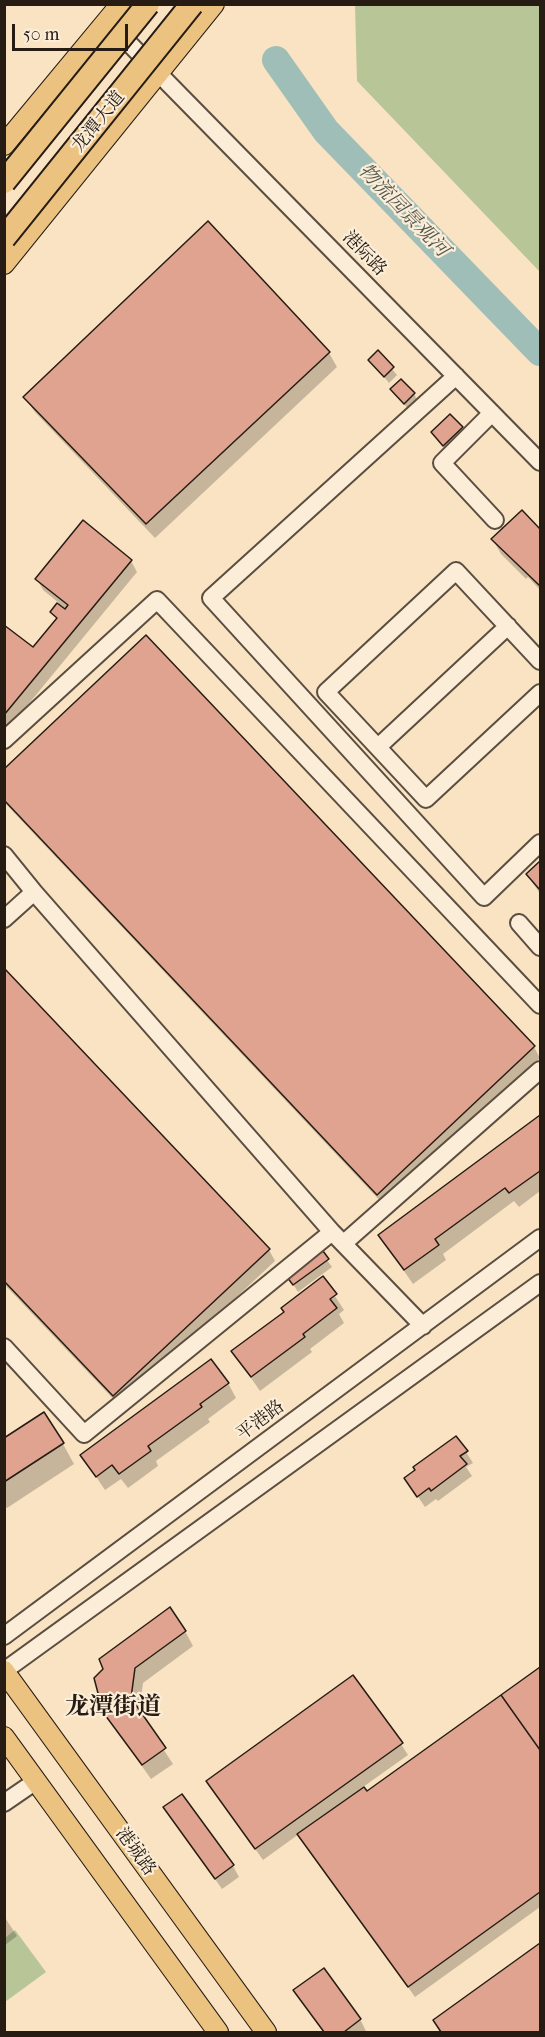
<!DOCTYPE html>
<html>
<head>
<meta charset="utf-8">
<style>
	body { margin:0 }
	#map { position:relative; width:545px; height:2037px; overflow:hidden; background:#f9e3c2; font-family:"IM FELL French Canon",serif }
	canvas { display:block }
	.frame { position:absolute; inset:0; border:6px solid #261c14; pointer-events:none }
	.scale { position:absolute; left:12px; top:24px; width:116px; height:27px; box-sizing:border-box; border:3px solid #261c14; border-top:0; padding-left:8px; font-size:18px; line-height:21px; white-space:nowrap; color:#261c14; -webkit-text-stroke:4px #fbedd7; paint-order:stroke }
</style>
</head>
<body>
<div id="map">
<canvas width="545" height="2037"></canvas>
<div class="frame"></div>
<div class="scale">50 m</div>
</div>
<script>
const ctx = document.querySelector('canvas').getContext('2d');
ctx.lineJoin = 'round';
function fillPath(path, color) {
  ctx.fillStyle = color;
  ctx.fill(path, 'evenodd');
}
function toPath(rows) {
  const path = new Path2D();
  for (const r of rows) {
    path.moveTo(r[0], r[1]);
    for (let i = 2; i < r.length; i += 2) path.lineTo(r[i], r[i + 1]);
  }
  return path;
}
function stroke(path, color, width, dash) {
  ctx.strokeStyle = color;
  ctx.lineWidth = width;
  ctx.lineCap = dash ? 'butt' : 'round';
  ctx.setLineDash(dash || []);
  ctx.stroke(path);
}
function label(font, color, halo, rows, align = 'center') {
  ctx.font = font + ' "IM FELL French Canon","Noto Serif SC",serif';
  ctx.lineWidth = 4.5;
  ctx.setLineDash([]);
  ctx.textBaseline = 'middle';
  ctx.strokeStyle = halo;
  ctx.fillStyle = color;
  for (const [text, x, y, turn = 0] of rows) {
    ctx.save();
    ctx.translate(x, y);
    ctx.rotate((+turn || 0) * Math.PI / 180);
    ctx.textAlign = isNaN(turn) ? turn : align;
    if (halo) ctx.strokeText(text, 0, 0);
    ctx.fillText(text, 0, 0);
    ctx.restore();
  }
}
const green = toPath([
	[355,5,540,5,540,272,357,81],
	[15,1930,46,1972,5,2002,5,1938]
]);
const shadow = toPath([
	[378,352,397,375,389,383,370,360],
	[329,353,337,367,155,538,34,411,25,397],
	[392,390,414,394,418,401,409,410],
	[462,428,466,435,448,452,433,433],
	[522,512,540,531,540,590,528,577,526,579,501,554,493,540],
	[131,561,137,572,8,729,4,726,4,627,33,650,57,620,52,612,59,603,43,590,37,579],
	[4,771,534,1047,540,1058,384,1205,4,802],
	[540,863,540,894,528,875],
	[4,970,269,1250,275,1261,120,1406,4,1284],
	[540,1117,540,1191,519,1207,514,1201,443,1254,446,1260,413,1284,380,1236],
	[322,1253,332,1267,298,1292,293,1284],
	[323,1278,344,1310,339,1314,344,1323,310,1349,312,1352,260,1391,233,1352,285,1312],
	[228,1383,236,1398,208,1419,210,1422,156,1461,158,1466,128,1488,121,1479,105,1490,82,1456],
	[4,1440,63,1444,74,1464,7,1508,4,1506],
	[466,1452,473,1463,466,1467,472,1476,438,1501,436,1499,425,1507,406,1479],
	[185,1631,193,1646,143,1683,139,1712,173,1764,151,1779,96,1701,100,1698,105,1669],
	[540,1669,540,1907,415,1997,299,1834,263,1860,208,1782,401,1744,408,1755,363,1787,367,1793],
	[165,1808,233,1866,239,1877,222,1889],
	[4,1916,17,1936,5,1945,4,1945],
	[540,1945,540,2032,442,2032,435,2021],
	[295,1991,360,2019,366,2031,324,2032]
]);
const river = toPath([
	[276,60,326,131,540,352]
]);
const building = toPath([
	[208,221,330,352,146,524,23,397,208,221],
	[378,350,394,367,384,377,368,360,378,350],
	[401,379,415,393,404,404,390,389,401,379],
	[450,414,463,427,443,446,431,432,450,414],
	[522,510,540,529,540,586,491,539,522,510],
	[83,520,132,560,4,715,4,625,33,647,57,618,50,612,57,603,65,609,68,605,35,579,83,520],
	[146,635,535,1046,377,1195,4,800,4,769,146,635],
	[540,861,540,890,526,874,540,861],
	[4,968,270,1249,113,1396,4,1281,4,968],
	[540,1115,540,1171,509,1193,505,1188,435,1239,439,1245,404,1270,378,1235,540,1115],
	[323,1251,329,1259,293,1285,287,1277,323,1251],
	[323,1276,337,1294,330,1299,337,1308,303,1334,305,1337,251,1377,231,1351,284,1312,281,1308,323,1276],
	[211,1359,229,1383,200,1404,202,1407,148,1446,151,1451,119,1474,112,1465,96,1477,80,1455,211,1359],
	[44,1412,64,1443,4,1482,4,1438,44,1412],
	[456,1436,468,1451,460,1456,467,1464,431,1491,429,1488,417,1497,404,1478,415,1470,413,1467,456,1436],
	[170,1607,186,1631,135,1668,131,1698,166,1748,142,1765,94,1700,99,1697,94,1678,103,1669,99,1659,170,1607],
	[540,1667,540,1750,501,1695,540,1667],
	[353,1675,403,1743,255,1849,206,1781,353,1675],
	[501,1695,540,1750,540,1892,408,1987,297,1834,364,1787,367,1791,501,1695],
	[182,1794,234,1865,215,1879,163,1807,182,1794],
	[540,1943,540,2032,441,2032,433,2020,540,1943],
	[324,1968,361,2019,344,2032,324,2032,293,1990,324,1968]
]);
const minor = toPath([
	[114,28,540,462],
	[456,376,211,598,484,897,540,843],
	[492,413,442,463,495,520],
	[540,661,456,571,326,692,426,799,540,693],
	[4,740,157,600,540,1005],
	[378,747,508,626],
	[4,855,34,892],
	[4,919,34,892,332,1232,423,1326],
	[519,923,540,947],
	[344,1243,540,1070],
	[4,1347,84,1434,332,1232],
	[4,1636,540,1238],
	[4,1671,540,1283],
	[4,1803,36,1781]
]);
const major = toPath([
	[4,145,121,4],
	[4,264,214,4],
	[4,1671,266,2032],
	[4,1737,218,2032]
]);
const highwayBridge = toPath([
	[4,182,148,4],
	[4,238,192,4]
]);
const streetNames = [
	["龙潭大道",99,122,-51],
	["港际路",364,254,46],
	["平港路",261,1421,-37],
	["港城路",135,1852,54]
];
const waterNames = [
	["物流园景观河",403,211,46]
];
const districtNames = [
	["龙潭街道",113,1708]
];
fillPath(green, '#b8c597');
fillPath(shadow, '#0003');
stroke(river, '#9ebeb7', 28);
fillPath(building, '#e0a390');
stroke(building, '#261c14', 1.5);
stroke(minor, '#5b4e40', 20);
stroke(major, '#261c14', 22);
stroke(minor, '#fbedd7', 16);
stroke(major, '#ecc281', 20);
stroke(highwayBridge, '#261c14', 26, []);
stroke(highwayBridge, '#ecc281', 22);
label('18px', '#261c14', '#fbedd7', streetNames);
label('italic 20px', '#50554d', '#fbedd7', waterNames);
label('bold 24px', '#261c14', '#fbedd7', districtNames);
</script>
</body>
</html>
